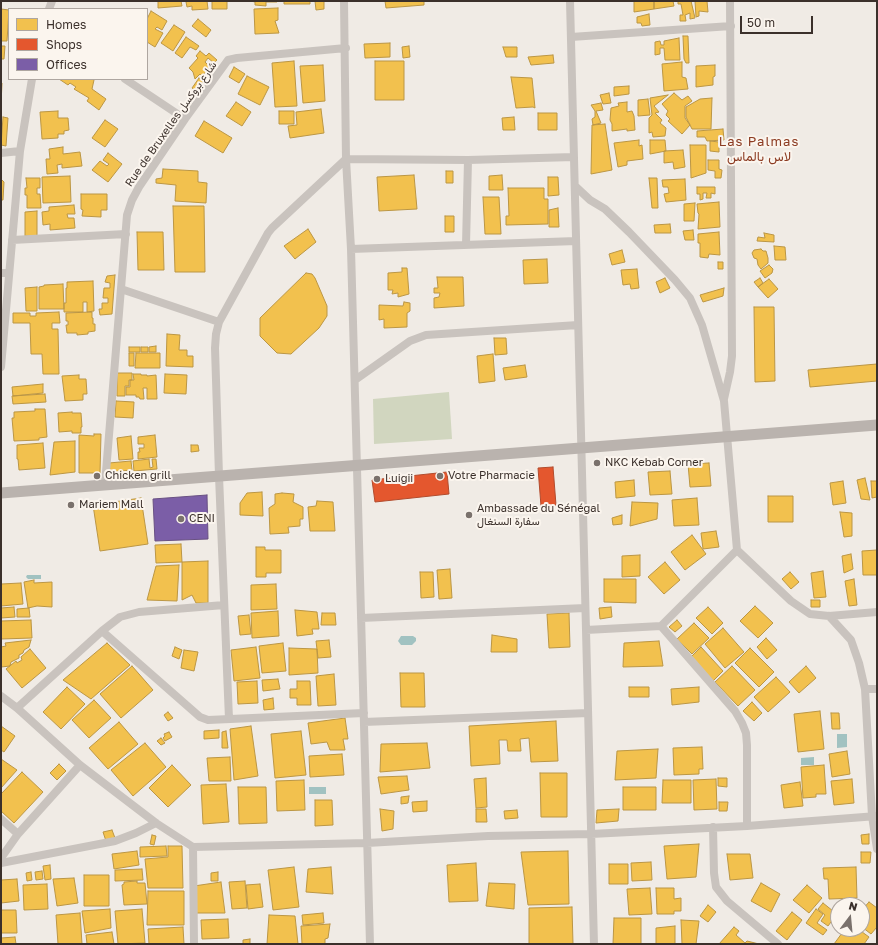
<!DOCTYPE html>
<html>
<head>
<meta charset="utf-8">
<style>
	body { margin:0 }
	#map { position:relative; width:878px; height:945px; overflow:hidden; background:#f0ebe5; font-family:"Golos Text",sans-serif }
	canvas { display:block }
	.frame { position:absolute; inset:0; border:2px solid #3b302b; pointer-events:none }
	.legend { position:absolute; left:8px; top:8px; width:140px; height:72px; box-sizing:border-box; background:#fbf5ee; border:1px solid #aea6a0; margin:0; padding:5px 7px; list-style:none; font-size:12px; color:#3b302b }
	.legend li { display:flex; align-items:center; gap:8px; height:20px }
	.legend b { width:20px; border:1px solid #aea6a0 }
	.north { position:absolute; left:830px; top:897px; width:40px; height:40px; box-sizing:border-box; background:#fbf5ee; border:1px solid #aea6a0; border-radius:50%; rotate:16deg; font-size:11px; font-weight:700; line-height:16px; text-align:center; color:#3b302b }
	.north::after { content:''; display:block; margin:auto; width:14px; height:18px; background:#7a716c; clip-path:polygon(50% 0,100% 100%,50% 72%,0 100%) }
	.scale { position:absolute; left:740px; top:16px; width:73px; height:18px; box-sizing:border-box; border:2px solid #3b302b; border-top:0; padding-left:5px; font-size:12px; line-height:14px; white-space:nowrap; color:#3b302b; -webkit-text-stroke:3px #fbf5ee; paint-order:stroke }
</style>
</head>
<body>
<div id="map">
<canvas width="878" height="945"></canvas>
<div class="frame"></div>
<ul class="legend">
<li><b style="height:11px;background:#f2c14e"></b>Homes</li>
<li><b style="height:11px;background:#e4572e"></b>Shops</li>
<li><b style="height:11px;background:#7b5ea7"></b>Offices</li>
</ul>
<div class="north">N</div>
<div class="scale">50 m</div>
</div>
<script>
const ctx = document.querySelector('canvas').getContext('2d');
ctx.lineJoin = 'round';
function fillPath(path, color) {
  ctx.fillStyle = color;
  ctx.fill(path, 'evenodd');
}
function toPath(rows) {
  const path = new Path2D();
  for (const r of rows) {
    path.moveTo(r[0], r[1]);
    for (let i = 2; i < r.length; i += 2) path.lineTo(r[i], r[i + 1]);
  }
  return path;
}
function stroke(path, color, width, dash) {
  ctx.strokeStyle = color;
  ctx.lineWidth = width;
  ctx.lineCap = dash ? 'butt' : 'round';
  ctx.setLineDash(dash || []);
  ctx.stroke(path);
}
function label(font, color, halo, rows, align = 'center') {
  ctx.font = font + ' "Golos Text",Vazirmatn,sans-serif';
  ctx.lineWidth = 4;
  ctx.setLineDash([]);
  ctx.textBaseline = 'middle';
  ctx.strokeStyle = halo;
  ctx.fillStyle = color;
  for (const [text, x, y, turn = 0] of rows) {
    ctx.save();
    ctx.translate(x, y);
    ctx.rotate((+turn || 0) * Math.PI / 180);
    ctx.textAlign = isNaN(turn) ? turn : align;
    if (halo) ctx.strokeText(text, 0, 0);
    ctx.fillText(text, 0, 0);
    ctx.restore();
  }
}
const green = toPath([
	[449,392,452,439,374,444,373,399]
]);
const water = toPath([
	[27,575,41,575,41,579,28,579,26,577],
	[401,636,413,636,416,638,416,641,412,645,401,645,398,641],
	[837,734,847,734,847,747,837,748],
	[814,757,814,765,801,765,801,758],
	[309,787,326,787,326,794,309,794]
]);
const homes = toPath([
	[158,1,181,1,182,6,158,8,158,1],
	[189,1,207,1,208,9,192,10,192,6,187,7,186,2,189,1],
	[212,1,227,1,227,9,212,9,212,1],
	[251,1,277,1,277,2,266,2,266,6,255,5,255,2,251,1],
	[284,1,310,1,310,4,284,4,284,1],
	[315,1,324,1,324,9,316,10,315,1],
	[385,1,424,1,424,5,386,8,385,1],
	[634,1,654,1,654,9,634,12,634,1],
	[654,1,673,1,674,6,654,9,654,1],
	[678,1,691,1,695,18,690,19,690,13,685,15,686,21,680,21,680,15,683,15,681,4,678,4,678,1],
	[695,1,707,1,708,12,699,11,699,16,696,17,695,1],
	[278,8,278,20,275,21,279,33,255,34,254,9,278,8],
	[1,9,9,10,7,41,1,41,1,9],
	[151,11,167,21,162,30,157,27,155,29,163,33,155,47,147,42,147,19,151,11],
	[649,14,650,25,642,26,641,23,637,23,637,17,649,14],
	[198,19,211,30,206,37,192,26,198,19],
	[174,25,185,32,173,51,161,43,174,25],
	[683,36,688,36,689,63,686,63,684,59,683,36],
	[186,37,199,46,196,50,190,47,182,58,175,53,186,37],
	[679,38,680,60,665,60,664,48,660,48,660,54,655,55,655,42,660,41,661,45,664,45,664,41,679,38],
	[390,43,390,57,365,58,364,44,390,43],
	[1,46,5,46,4,59,1,59,1,46],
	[409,46,410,57,403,58,402,47,409,46],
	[503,47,517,47,517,57,506,57,503,47],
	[200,51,206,56,209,53,217,60,214,63,208,58,205,62,210,67,202,76,200,74,195,79,193,72,189,68,198,58,196,56,200,51],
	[553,55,554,63,531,65,528,57,553,55],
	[294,61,297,106,275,107,272,63,294,61],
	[375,61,404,61,404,100,375,100,375,61],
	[682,62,682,77,686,78,688,89,664,91,662,64,682,62],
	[323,65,325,101,303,103,300,66,323,65],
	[715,65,715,76,713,77,713,85,696,87,696,66,715,65],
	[234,67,245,74,239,83,229,77,234,67],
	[247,76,269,87,260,105,238,94,247,76],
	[511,77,532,78,535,108,533,107,516,108,511,77],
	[199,78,203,81,196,91,192,88,199,78],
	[59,79,93,79,94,80,92,89,106,99,99,110,87,101,89,98,74,89,76,87,70,83,68,85,59,79],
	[1,83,2,83,1,104,1,83],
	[629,86,629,94,614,96,614,87,629,86],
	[609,93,611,103,603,104,600,95,609,93],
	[674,93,682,100,688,96,692,101,685,106,685,118,690,125,682,134,668,121,670,119,666,115,668,111,662,104,674,93],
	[668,95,654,106,659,112,655,113,662,120,660,123,666,128,665,136,653,137,652,132,649,133,649,118,652,115,650,98,668,95],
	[712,98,711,129,692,129,686,117,686,107,700,99,712,98],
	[648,99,650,115,638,116,638,100,648,99],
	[236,102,251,112,242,126,226,116,236,102],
	[627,102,627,112,632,111,634,116,635,130,627,131,627,129,612,131,612,124,610,120,611,108,619,106,618,103,627,102],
	[601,103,603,110,596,111,601,123,593,125,592,119,595,117,595,111,591,105,601,103],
	[321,109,324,133,290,138,288,126,297,125,296,112,321,109],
	[58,111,58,118,68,118,69,130,64,131,64,134,58,134,58,138,42,139,40,112,58,111],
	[279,111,294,111,294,124,279,124,279,111],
	[538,113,557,113,557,130,538,130,538,113],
	[3,117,8,118,6,146,1,145,3,117],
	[514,117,515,130,503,130,502,118,514,117],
	[105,120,118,129,105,147,92,138,105,120],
	[204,121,232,138,223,153,195,136,204,121],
	[605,124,612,170,591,174,592,125,605,124],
	[723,129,724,140,707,141,705,137,697,137,697,131,723,129],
	[639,140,639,146,642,145,643,159,627,161,627,165,618,167,614,143,639,140],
	[650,140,665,140,666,151,650,154,650,140],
	[710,141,719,142,719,152,710,151,710,141],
	[690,145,706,145,706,173,691,178,690,145],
	[63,147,63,154,80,152,82,166,62,168,62,164,57,165,58,173,47,174,46,159,50,159,49,149,63,147],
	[683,150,685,167,674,169,673,162,664,163,664,151,683,150],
	[108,153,122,164,108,182,92,170,100,161,107,166,109,164,103,160,108,153],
	[708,160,719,160,719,169,722,170,721,178,715,178,715,171,708,170,708,160],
	[163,169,198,171,198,182,207,183,206,203,175,201,176,185,156,183,156,179,162,178,163,169],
	[446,171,453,171,453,183,446,183,446,171],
	[414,175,417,209,379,211,377,177,414,175],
	[502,175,503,190,489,190,489,176,502,175],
	[70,176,71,202,43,203,42,177,70,176],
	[548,177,558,177,559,195,548,196,548,177],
	[26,178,40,178,40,188,37,188,37,194,40,194,41,208,27,208,27,195,25,195,25,188,27,188,26,178],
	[649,178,657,178,658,208,652,208,649,178],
	[1,179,4,182,3,200,1,200,1,179],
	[685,179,686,200,666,202,664,194,669,193,668,187,663,187,662,180,685,179],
	[697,187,715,187,715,194,711,193,711,198,706,198,707,193,703,193,703,199,700,200,700,194,697,194,697,187],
	[508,188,544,188,544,199,548,199,548,224,506,225,506,216,509,216,508,188],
	[81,194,107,194,107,210,101,210,101,217,82,216,83,210,81,209,81,194],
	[483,197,499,197,501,234,485,234,483,197],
	[719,202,720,227,698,229,699,214,698,213,697,204,719,202],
	[695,203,694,221,684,221,684,204,695,203],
	[74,205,75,214,67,214,68,218,74,218,75,228,50,230,50,224,43,225,42,212,49,211,49,207,74,205],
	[173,206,204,206,205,272,175,272,173,206],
	[558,208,559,227,549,227,549,210,558,208],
	[37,211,37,236,25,236,25,212,37,211],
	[445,216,454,216,454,232,445,232,445,216],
	[670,224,671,233,655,233,654,225,670,224],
	[308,229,316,242,295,259,284,246,308,229],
	[693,230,694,240,685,240,683,231,693,230],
	[137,232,163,232,164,270,138,270,137,232],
	[719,232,720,255,709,254,708,258,700,257,700,243,698,243,698,234,719,232],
	[764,233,774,235,774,242,757,241,758,237,765,238,764,233],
	[774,246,785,247,786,260,775,260,774,246],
	[761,249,763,251,766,251,768,258,768,263,761,269,758,265,757,259,754,258,752,253,754,250,761,249],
	[622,250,625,262,612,265,609,254,622,250],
	[547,259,548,283,524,284,523,260,547,259],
	[718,262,723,262,723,269,718,269,718,262],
	[769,265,773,269,772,273,765,278,760,271,769,265],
	[402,268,407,268,409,294,398,297,398,293,392,294,393,290,388,290,388,273,402,272,402,268],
	[637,269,639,288,631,289,630,284,623,285,621,270,637,269],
	[306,273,312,274,315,278,327,306,327,316,319,328,291,354,277,353,260,336,260,318,306,273],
	[115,275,112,314,100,315,99,309,102,309,102,303,108,303,108,298,103,298,104,288,110,288,110,283,105,282,107,276,115,275],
	[437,277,463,277,464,306,434,308,434,298,439,297,440,293,434,293,434,288,438,288,437,277],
	[665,278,670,288,660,293,656,282,665,278],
	[760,278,763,283,758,287,754,282,760,278],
	[769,279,778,289,768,298,758,287,769,279],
	[93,281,94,311,87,312,87,302,83,302,83,312,64,312,64,303,66,303,66,288,67,288,67,282,93,281],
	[63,284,64,309,39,309,39,287,44,286,44,285,63,284],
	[37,287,37,311,26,311,25,288,37,287],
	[724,288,723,296,703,302,700,295,724,288],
	[404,302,410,303,410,311,407,313,407,327,384,328,384,319,379,320,379,305,403,306,404,302],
	[754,307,774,307,775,381,755,382,754,307],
	[59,312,60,323,52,323,52,329,58,329,59,374,43,374,42,354,31,354,30,323,13,323,13,313,30,313,30,316,36,316,36,313,59,312],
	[91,312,92,312,92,318,93,318,93,324,95,324,95,331,88,332,88,334,77,335,77,333,67,333,66,325,68,325,68,321,66,321,66,313,91,312],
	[167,334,180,335,179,350,187,350,187,356,193,356,193,367,166,366,167,334],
	[494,338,506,338,507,354,495,355,494,338],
	[156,346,156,352,149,352,149,347,156,346],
	[129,347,140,347,140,352,129,352,129,347],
	[141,347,148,347,148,352,141,352,141,347],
	[129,353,134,353,134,366,129,366,129,353],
	[136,353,160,353,160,368,135,368,136,353],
	[493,354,495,381,479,383,477,356,493,354],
	[877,364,877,381,810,387,808,370,877,364],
	[525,365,527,377,505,380,503,368,525,365],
	[117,373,132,373,132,380,129,380,129,386,125,386,125,396,117,396,117,373],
	[133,374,141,374,141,375,147,375,147,376,156,375,157,399,147,399,147,388,143,388,144,399,140,399,139,397,136,397,136,395,126,395,126,387,130,387,130,380,134,380,133,374],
	[165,374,187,375,186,394,164,393,165,374],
	[79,375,79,379,86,379,87,394,83,394,83,400,65,401,62,376,79,375],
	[43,384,43,393,13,396,12,387,43,384],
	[45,394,46,402,13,404,12,396,45,394],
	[116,401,134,402,133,418,115,417,116,401],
	[35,409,45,409,47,437,39,438,39,440,14,441,12,418,14,418,14,412,35,411,35,409],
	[72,412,72,413,81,413,82,427,81,427,81,433,72,433,72,431,59,432,58,413,72,412],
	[94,434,101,434,100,473,79,473,79,435,94,436,94,434],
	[155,435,157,457,138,459,138,452,140,452,139,448,144,448,144,444,138,444,138,437,155,435],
	[131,436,133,459,119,460,117,438,131,436],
	[75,441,75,472,50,475,54,442,75,441],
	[43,443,45,468,19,470,18,459,17,459,17,445,43,443],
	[191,445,198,445,199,451,191,452,191,445],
	[149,459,150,468,153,467,152,459,156,459,157,469,134,471,133,461,149,459],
	[131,461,132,470,110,472,109,463,131,461],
	[709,463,711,486,690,487,688,464,709,463],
	[670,471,672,494,650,495,648,472,670,471],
	[865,478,870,500,861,499,857,480,865,478],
	[634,480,635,496,616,498,615,482,634,480],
	[843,481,846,503,833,505,830,483,843,481],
	[871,481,877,481,877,497,872,498,871,481],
	[262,492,263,516,240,515,240,503,247,493,262,492],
	[282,493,294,494,293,502,303,507,303,519,300,519,300,526,288,527,289,533,270,534,269,508,275,504,275,494,282,493],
	[768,496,793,496,793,522,768,522,768,496],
	[141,498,148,544,100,551,93,505,141,498],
	[697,498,699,525,674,526,672,500,697,498],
	[317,501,333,502,335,531,310,531,308,507,316,506,317,501],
	[632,502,658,503,657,519,630,526,632,502],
	[840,512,852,513,852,536,844,537,840,512],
	[622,515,622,524,613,525,612,518,622,515],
	[716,531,719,547,703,549,701,533,716,531],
	[692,535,706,554,685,570,671,552,692,535],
	[181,544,182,562,156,563,155,545,181,544],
	[256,547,265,547,265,550,281,550,281,573,266,573,266,577,256,577,256,547],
	[877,550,877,575,863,575,862,551,877,550],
	[851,554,853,569,844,573,842,556,851,554],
	[640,555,640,576,622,577,622,556,640,555],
	[208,561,208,603,196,603,192,595,182,600,182,562,208,561],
	[665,562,680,580,664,594,648,577,665,562],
	[179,565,177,601,147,600,156,566,179,565],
	[450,569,452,598,439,599,437,570,450,569],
	[823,571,826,597,814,598,811,573,823,571],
	[420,572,433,572,434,597,421,598,420,572],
	[790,572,799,582,791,589,782,579,790,572],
	[604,579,636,579,636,603,604,602,604,579],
	[854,579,857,605,849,606,845,581,854,579],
	[34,580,34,583,52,582,52,607,37,606,28,608,24,582,34,580],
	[21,583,23,604,1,606,1,584,21,583],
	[276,584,277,609,251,610,251,585,276,584],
	[811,600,820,600,820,607,811,607,811,600],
	[755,606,773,623,758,638,740,621,755,606],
	[14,607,15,617,1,618,1,608,14,607],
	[611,607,612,617,600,619,599,608,611,607],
	[708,607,723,623,712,634,696,618,708,607],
	[29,608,30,617,17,617,17,609,29,608],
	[295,610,317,612,319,629,312,629,313,634,297,636,295,610],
	[278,611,279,636,252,638,251,613,278,611],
	[322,613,335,613,336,625,321,625,322,613],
	[569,613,570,647,549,648,547,614,569,613],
	[249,615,251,634,240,635,238,616,249,615],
	[31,620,32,638,1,639,1,621,31,620],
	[677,620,682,626,675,632,669,627,677,620],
	[694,623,709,638,692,654,677,639,694,623],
	[723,628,744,652,725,668,705,644,723,628],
	[492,635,517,639,517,652,491,652,492,635],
	[766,638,777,650,767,659,757,647,766,638],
	[31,640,29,647,24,650,23,653,19,655,19,658,11,662,10,666,1,667,1,647,6,646,5,643,31,640],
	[329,640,331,657,318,658,316,641,329,640],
	[659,641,663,666,623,667,624,643,659,641],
	[107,643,130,665,91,699,63,680,107,643],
	[283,643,286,671,262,673,259,646,283,643],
	[175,647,182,650,179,659,172,656,175,647],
	[256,647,260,678,234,681,231,650,256,647],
	[701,647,723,671,713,681,691,657,701,647],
	[289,648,317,649,318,673,289,675,289,648],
	[750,648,774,672,759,687,735,663,750,648],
	[30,649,46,668,22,688,6,669,16,661,17,663,22,660,21,657,30,649],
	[184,650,198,652,194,671,181,668,184,650],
	[132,666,153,690,121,718,100,694,132,666],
	[732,666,755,690,738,706,715,682,732,666],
	[806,666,816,678,799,693,789,682,806,666],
	[400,673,424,673,425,707,401,707,400,673],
	[334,674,336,705,318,706,316,676,334,674],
	[776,677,790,692,768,712,754,697,776,677],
	[278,679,280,689,263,691,262,680,278,679],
	[257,681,258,703,238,704,237,682,257,681],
	[297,681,310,681,311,705,297,705,297,698,290,698,290,689,297,689,297,681],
	[67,687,85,704,61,729,43,712,67,687],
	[629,687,649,687,649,697,629,697,629,687],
	[699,687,699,702,672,705,671,689,699,687],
	[273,698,274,709,264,710,263,700,273,698],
	[94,700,111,718,89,738,72,720,94,700],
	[752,702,762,713,754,721,743,711,752,702],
	[820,711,824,749,798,752,794,714,820,711],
	[168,712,173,718,168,721,164,715,168,712],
	[831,713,839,713,840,729,832,729,831,713],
	[345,718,348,739,343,739,345,750,330,750,327,742,311,744,308,723,345,718],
	[556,721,558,761,531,762,529,738,520,739,521,751,508,751,507,740,499,740,500,764,471,766,469,726,556,721],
	[119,722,138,744,108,769,89,748,119,722],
	[1,726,15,736,4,752,1,750,1,726],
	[251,726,258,776,234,780,230,729,251,726],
	[219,730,219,738,204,739,204,731,219,730],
	[226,731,228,748,222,748,222,732,226,731],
	[301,731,306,775,275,778,271,734,301,731],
	[169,732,172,737,165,741,163,738,165,736,164,734,169,732],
	[161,738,165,743,161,745,157,741,161,738],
	[145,743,166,767,133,796,111,770,145,743],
	[427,743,430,768,380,772,381,744,427,743],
	[702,747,703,769,699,769,699,774,674,775,673,748,702,747],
	[658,749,656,778,615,780,617,751,658,749],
	[847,751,850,774,832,777,829,754,847,751],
	[342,754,344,775,310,777,309,756,342,754],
	[230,757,231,781,209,781,207,758,230,757],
	[1,759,17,770,1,788,1,759],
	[59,764,66,771,57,780,50,773,59,764],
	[172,765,191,785,168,807,149,788,172,765],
	[824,765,826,794,816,794,816,797,803,798,801,767,824,765],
	[22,772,43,792,14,823,1,811,1,794,22,772],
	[540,773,567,773,567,817,541,817,540,773],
	[407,776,409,790,381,794,378,777,407,776],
	[486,778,487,807,476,808,474,779,486,778],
	[718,778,727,778,727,787,718,786,718,778],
	[716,779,717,809,694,810,693,780,716,779],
	[852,779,854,803,834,805,831,781,852,779],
	[304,780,305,810,277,811,276,781,304,780],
	[663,780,691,780,691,803,662,803,663,780],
	[800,782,803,806,784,808,781,785,800,782],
	[226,784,229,822,203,824,201,785,226,784],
	[238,787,266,787,267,823,239,824,238,787],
	[623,787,656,787,656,810,623,810,623,787],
	[409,796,408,803,401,804,401,797,409,796],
	[315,800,332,800,333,825,315,826,315,800],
	[427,801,427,811,413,812,412,802,427,801],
	[719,802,728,802,727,811,719,811,719,802],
	[380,809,394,811,393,829,382,831,380,809],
	[476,809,486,809,487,822,476,822,476,809],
	[619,809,618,821,596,823,597,810,619,809],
	[517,810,518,818,505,819,504,811,517,810],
	[112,830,115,838,106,841,103,832,112,830],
	[869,834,869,844,862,844,861,835,869,834],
	[152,835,156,836,154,845,150,844,152,835],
	[699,844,696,877,667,879,664,846,699,844],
	[166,846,167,856,140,857,140,847,166,846],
	[168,846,182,846,183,888,148,888,145,859,168,857,168,846],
	[137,851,139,865,114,869,112,854,137,851],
	[568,851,569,904,528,905,521,852,568,851],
	[861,852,871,852,870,863,861,863,861,852],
	[727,854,750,854,753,878,730,880,727,854],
	[651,862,652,880,632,881,631,863,651,862],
	[476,863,478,901,449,902,447,865,476,863],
	[609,864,628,864,628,884,609,884,609,864],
	[50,865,51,879,45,880,43,866,50,865],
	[294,867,299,907,273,910,268,870,294,867],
	[331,867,333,894,306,892,308,869,331,867],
	[856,867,857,898,829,899,828,879,824,879,823,868,856,867],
	[142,869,143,880,115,881,115,870,142,869],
	[42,871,43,879,36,880,35,872,42,871],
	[31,872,32,880,27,881,26,873,31,872],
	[218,872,218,881,211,881,211,873,218,872],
	[84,875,109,875,109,906,84,906,84,875],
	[74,878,78,903,57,906,53,879,74,878],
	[17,879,19,901,1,903,1,880,17,879],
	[137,881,137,883,145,883,147,904,124,905,122,885,124,884,124,882,137,881],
	[245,881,247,908,232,909,229,882,245,881],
	[221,882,225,913,195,913,194,886,221,882],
	[489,883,515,884,514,909,486,906,489,883],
	[761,883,780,894,771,912,751,901,761,883],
	[47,884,48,909,24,910,23,885,47,884],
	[260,884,263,907,248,909,246,885,260,884],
	[807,885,822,898,809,913,793,900,807,885],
	[650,888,652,914,629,915,627,889,650,888],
	[656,888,674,888,674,899,681,898,681,911,674,911,674,914,657,914,656,888],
	[148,891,184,891,184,925,147,925,148,891],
	[869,902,877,908,877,927,871,934,862,927,862,910,869,902],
	[823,903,838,915,838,925,836,927,831,922,828,926,821,921,825,915,818,909,823,903],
	[708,905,716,912,708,922,700,916,708,905],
	[572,907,573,944,529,944,529,908,572,907],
	[110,909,111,928,85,933,82,911,110,909],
	[142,909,145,943,118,944,115,911,142,909],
	[816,909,823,914,817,923,827,930,823,935,806,923,816,909],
	[1,910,16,910,17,933,1,933,1,910],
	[792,912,802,920,787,940,776,931,792,912],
	[80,913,82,944,58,944,56,915,80,913],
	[323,913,324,923,303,925,302,915,323,913],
	[269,915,295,916,298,944,267,944,269,915],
	[614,918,641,918,641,944,613,944,614,918],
	[228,919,229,938,202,939,201,920,228,919],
	[681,920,699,921,696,944,682,944,681,920],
	[330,924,328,938,325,939,325,944,302,944,301,926,330,924],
	[675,926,675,944,656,944,656,928,675,926],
	[183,927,184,944,149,944,148,929,183,927],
	[734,927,739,931,736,935,745,943,747,941,759,944,719,944,734,927],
	[845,929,858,929,869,937,864,944,834,944,845,929],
	[112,932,114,944,87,944,86,935,112,932],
	[15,937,16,944,1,944,1,938,15,937],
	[250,939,250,944,243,944,243,940,250,939]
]);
const shops = toPath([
	[553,467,556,505,541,506,538,468,553,467],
	[447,472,449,494,375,502,372,480,447,472]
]);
const offices = toPath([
	[207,495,208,539,155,541,153,499,207,495]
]);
const minor = toPath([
	[344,1,346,159,351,249,370,944],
	[570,1,594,944],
	[49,9,52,1],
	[571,37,731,26],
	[125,79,185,119],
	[1,153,20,151],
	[575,186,590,200,605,209,629,232,675,280,690,298,702,325,724,401,737,550,791,601,810,614,829,616,877,612],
	[12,240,126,234],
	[466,245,468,160],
	[351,249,576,241],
	[1,273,9,273],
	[121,289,219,322],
	[1,367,20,151,32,79],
	[355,380,410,341,426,335,578,325],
	[724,399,730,372,732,356,730,1],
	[105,484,127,215,132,200,139,187,185,119,228,60,237,58,346,48],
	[829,616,851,640,859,663,865,689,872,816,877,849],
	[361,618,585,608],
	[661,626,735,711,742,723,746,733,747,745,747,826],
	[586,630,661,626,737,550],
	[102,631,200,717,208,720,364,713],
	[865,689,877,689],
	[1,696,17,708,80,765,156,823,193,847,367,843,488,836,591,834,747,826,877,816],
	[17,708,102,631,120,617,139,612,224,605],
	[229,719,219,476,215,348,216,334,219,322,268,233,272,228,346,159,468,160,574,157],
	[364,722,588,713],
	[1,819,18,834],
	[713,827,714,873,716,887,727,901,778,944],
	[193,847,194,944],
	[1,858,18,834,80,765],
	[1,863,115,841,136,833,156,823]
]);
const secondary = toPath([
	[1,493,877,425]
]);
const markers = [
	[597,463,4,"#7a716c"],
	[97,476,4,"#7a716c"],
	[440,476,4,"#7a716c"],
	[377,479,4,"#7a716c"],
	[71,505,4,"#7a716c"],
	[469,515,4,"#7a716c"],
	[181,519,4,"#7a716c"]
];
const streetNames = [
	["Rue de Bruxelles شارع بروكسل",171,124,-55]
];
const poiNames = [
	["NKC Kebab Corner",605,463],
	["Chicken grill",105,476],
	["Votre Pharmacie",448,476],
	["Luigii",385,479],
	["Mariem Mall",79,505],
	["Ambassade du Sénégal",477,509],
	["سفارة السنغال",477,522],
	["CENI",189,519]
];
const quarterNames = [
	["Las Palmas",759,142],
	["لاس بالماس",759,157]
];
fillPath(green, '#d1d6bf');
fillPath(water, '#a1c2c1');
fillPath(homes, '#f2c14e');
stroke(homes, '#bb9644', 1);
fillPath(shops, '#e4572e');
stroke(shops, '#b14b2d', 1);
fillPath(offices, '#7b5ea7');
stroke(offices, '#685082', 1);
stroke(minor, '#c9c3be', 8);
stroke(secondary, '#bab3ae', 11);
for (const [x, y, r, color] of markers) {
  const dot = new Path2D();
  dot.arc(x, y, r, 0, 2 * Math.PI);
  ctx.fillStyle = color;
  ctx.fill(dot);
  stroke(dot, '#fbf5ee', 1.5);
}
label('11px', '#3b302b', '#fbf5ee', streetNames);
label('11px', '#3b302b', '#fbf5ee', poiNames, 'left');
ctx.letterSpacing = '1px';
label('13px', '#8c3b22', '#fbf5ee', quarterNames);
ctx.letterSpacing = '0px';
</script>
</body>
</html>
